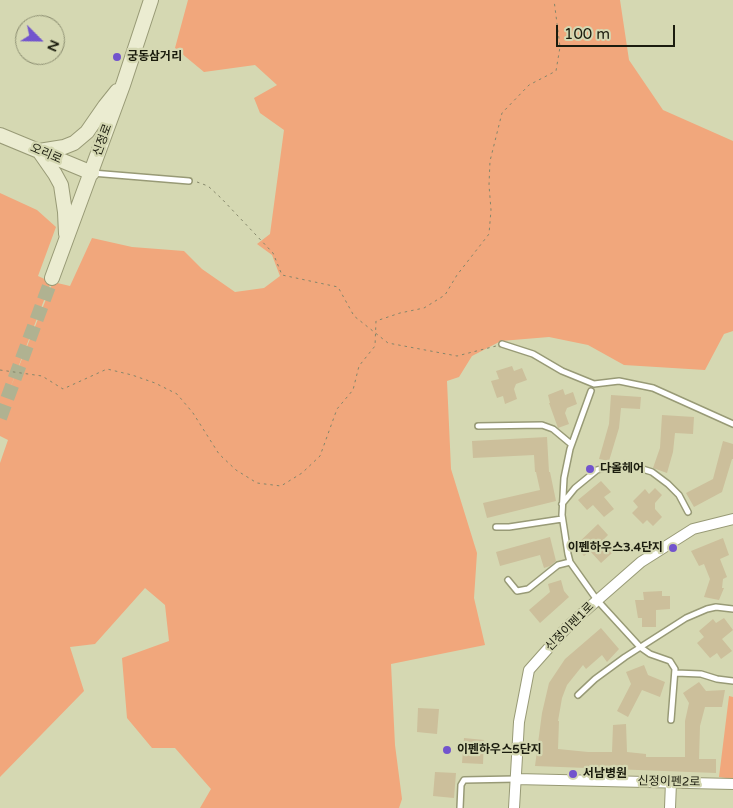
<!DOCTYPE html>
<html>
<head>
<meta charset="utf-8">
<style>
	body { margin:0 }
	#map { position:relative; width:733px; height:808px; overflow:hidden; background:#d5d8b2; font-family:"Varela Round",sans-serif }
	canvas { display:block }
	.north { position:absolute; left:15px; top:15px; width:50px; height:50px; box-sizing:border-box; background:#d5d8b2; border:1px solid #8b8d70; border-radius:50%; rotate:113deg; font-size:14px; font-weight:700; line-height:20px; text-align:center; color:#1b1c0e }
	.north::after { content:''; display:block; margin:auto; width:18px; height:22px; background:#7254cd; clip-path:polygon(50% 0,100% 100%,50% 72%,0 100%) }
	.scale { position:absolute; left:556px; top:25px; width:119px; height:22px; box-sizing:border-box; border:2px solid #1b1c0e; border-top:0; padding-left:6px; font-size:15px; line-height:18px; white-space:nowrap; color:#1b1c0e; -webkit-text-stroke:4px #d5d8b2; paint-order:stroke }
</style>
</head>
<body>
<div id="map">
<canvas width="733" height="808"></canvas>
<div class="north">N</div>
<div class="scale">100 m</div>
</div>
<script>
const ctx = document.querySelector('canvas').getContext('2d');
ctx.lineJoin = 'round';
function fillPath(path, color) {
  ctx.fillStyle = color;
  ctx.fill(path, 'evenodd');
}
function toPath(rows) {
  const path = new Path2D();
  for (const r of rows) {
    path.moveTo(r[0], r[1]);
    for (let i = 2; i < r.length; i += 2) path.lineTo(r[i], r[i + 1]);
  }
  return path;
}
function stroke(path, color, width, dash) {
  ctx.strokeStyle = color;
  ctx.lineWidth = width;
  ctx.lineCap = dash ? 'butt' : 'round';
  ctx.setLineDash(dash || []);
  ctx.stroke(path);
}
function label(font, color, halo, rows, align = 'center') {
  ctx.font = font + ' "Varela Round","Noto Sans KR",sans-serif';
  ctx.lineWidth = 4.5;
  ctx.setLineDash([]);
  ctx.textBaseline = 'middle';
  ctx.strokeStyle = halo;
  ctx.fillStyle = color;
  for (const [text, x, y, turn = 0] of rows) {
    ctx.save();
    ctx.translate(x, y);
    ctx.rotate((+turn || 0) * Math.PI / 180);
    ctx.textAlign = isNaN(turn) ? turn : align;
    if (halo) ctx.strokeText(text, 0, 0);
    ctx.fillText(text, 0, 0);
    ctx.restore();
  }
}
const green = toPath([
	[188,0,620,0,629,60,663,110,733,141,733,331,724,334,705,370,624,365,588,345,549,337,501,341,472,356,459,377,447,381,451,469,477,553,474,598,485,645,391,664,395,745,402,799,399,808,200,808,211,789,175,748,152,748,127,718,122,658,169,641,165,605,145,588,95,644,70,647,84,691,0,777,0,463,8,440,0,436,0,193,37,210,56,227,38,276,51,282,9,391,53,282,70,286,92,238,132,247,184,251,202,269,235,292,264,288,280,276,272,255,257,244,270,234,284,130,260,113,254,98,277,85,255,65,204,72,175,48],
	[729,696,733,697,733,779,719,777]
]);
const building = toPath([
	[512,366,514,371,522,368,527,380,516,384,514,389,517,399,505,404,503,396,497,398,491,381,499,379,496,371],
	[563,389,565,395,573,392,577,404,567,408,565,413,569,424,558,428,549,403,550,403,548,395],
	[611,395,641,397,640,409,621,408,619,428,609,461,599,459,609,424],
	[662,415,694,417,693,434,675,433,673,452,667,473,653,468,660,448],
	[547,437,549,472,550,472,556,501,487,518,483,503,540,490,536,472,535,472,534,455,473,458,472,441],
	[723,441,733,444,733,459,732,459,722,492,694,507,686,493,713,479],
	[601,481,611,492,604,497,614,509,604,517,593,505,587,510,578,500],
	[655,488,662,495,655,503,655,509,662,517,653,526,647,520,643,524,632,513,638,507,633,501,645,489,649,494],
	[598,524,608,535,601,542,612,553,601,563,590,551,584,556,575,546],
	[550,537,556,561,550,566,544,568,540,555,500,566,496,552],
	[723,538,729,555,720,559,727,577,723,579,722,588,724,588,719,600,704,597,710,579,704,564,699,566,691,551],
	[561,580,564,591,569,597,540,623,529,610,550,592,548,584],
	[662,591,662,596,670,596,670,609,656,610,656,627,642,627,642,618,638,618,635,600,644,600,643,592],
	[724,618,733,630,722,639,732,651,721,659,717,653,710,658,697,643,704,637,699,631,713,619,716,623],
	[601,628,619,649,607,662,602,655,586,669,583,665,567,685,562,698,558,721,559,721,558,749,588,752,612,752,613,725,626,724,627,752,646,754,646,757,685,757,685,721,689,703,683,693,699,682,706,691,725,690,722,707,705,707,700,726,699,759,716,759,716,773,535,766,542,713,549,683,565,659],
	[644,665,648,675,665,682,660,697,642,690,628,717,617,711,631,684,626,672],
	[418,708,439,709,437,734,417,732],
	[464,738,484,740,483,764,462,763],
	[435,772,456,773,454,798,433,796]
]);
const secondaryTunnel = toPath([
	[0,418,52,278]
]);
const path = toPath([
	[197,182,208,186,221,198,273,253,282,275,338,287,354,316,388,343,457,356,496,346],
	[0,370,42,376,63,389,107,369,132,375,155,383,177,394,193,413,219,454,236,470,257,483,281,486,302,473,320,456,337,409,353,390,359,366,375,346,376,321,400,313,424,308,445,295,457,275,489,234,491,210,489,185,490,161,502,113,529,85,556,71,560,47,554,0]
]);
const service = toPath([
	[92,173,189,181],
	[502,344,533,354,562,371,594,384,619,381,653,388,733,424],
	[591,391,570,449,564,478,562,515,568,554,570,562,597,600,640,647,650,654,670,661,675,669,671,720],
	[478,426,542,425,553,429,571,444],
	[562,504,575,488,597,470,608,467,633,466,652,472,668,484,679,495,688,512],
	[496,527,509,527,562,519],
	[508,580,517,591,528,589,558,565,570,562],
	[676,673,701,674,717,679,733,681],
	[578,695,595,679,625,657,686,618,707,609,716,607,733,609],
	[460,808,461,785,464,780,516,779]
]);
const minor = toPath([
	[516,779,733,784],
	[514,808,519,722,529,670,569,625,641,562,693,529,733,519],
	[670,808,671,782]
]);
const secondary = toPath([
	[0,135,92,173],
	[66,234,65,212,61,185,55,174,39,151,64,147,74,143,87,132,105,106,117,91],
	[52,278,123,85,151,0]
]);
const markers = [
	[117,57,5,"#7254cd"],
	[590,469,5,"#7254cd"],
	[673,548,5,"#7254cd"],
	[447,750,5,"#7254cd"],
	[573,774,5,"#7254cd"]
];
const poiNames = [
	["궁동삼거리",127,57],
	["다올헤어",600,469],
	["이펜하우스3.4단지",663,548,"right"],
	["이펜하우스5단지",457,750],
	["서남병원",583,774]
];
const streetNames = [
	["신정로",103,140,-70],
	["오리로",46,154,23],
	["신정이펜1로",570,627,-45],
	["신정이펜2로",669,782,1]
];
fillPath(green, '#f1a77c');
fillPath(building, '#ccbf9b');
stroke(secondaryTunnel, '#b0b291', 14, [14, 7]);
stroke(service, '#989a76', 8);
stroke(minor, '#989a76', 12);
stroke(secondary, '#989a76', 16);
stroke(path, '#84866a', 1, [2.5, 4]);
stroke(service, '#fff', 5);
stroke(minor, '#fff', 10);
stroke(secondary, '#ebecd1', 14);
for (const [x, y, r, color] of markers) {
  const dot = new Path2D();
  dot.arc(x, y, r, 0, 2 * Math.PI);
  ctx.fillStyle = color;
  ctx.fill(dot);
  stroke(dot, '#d5d8b2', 2);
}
label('bold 12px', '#1b1c0e', '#d5d8b2', poiNames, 'left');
label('12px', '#1b1c0e', '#d5d8b2', streetNames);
</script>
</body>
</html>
